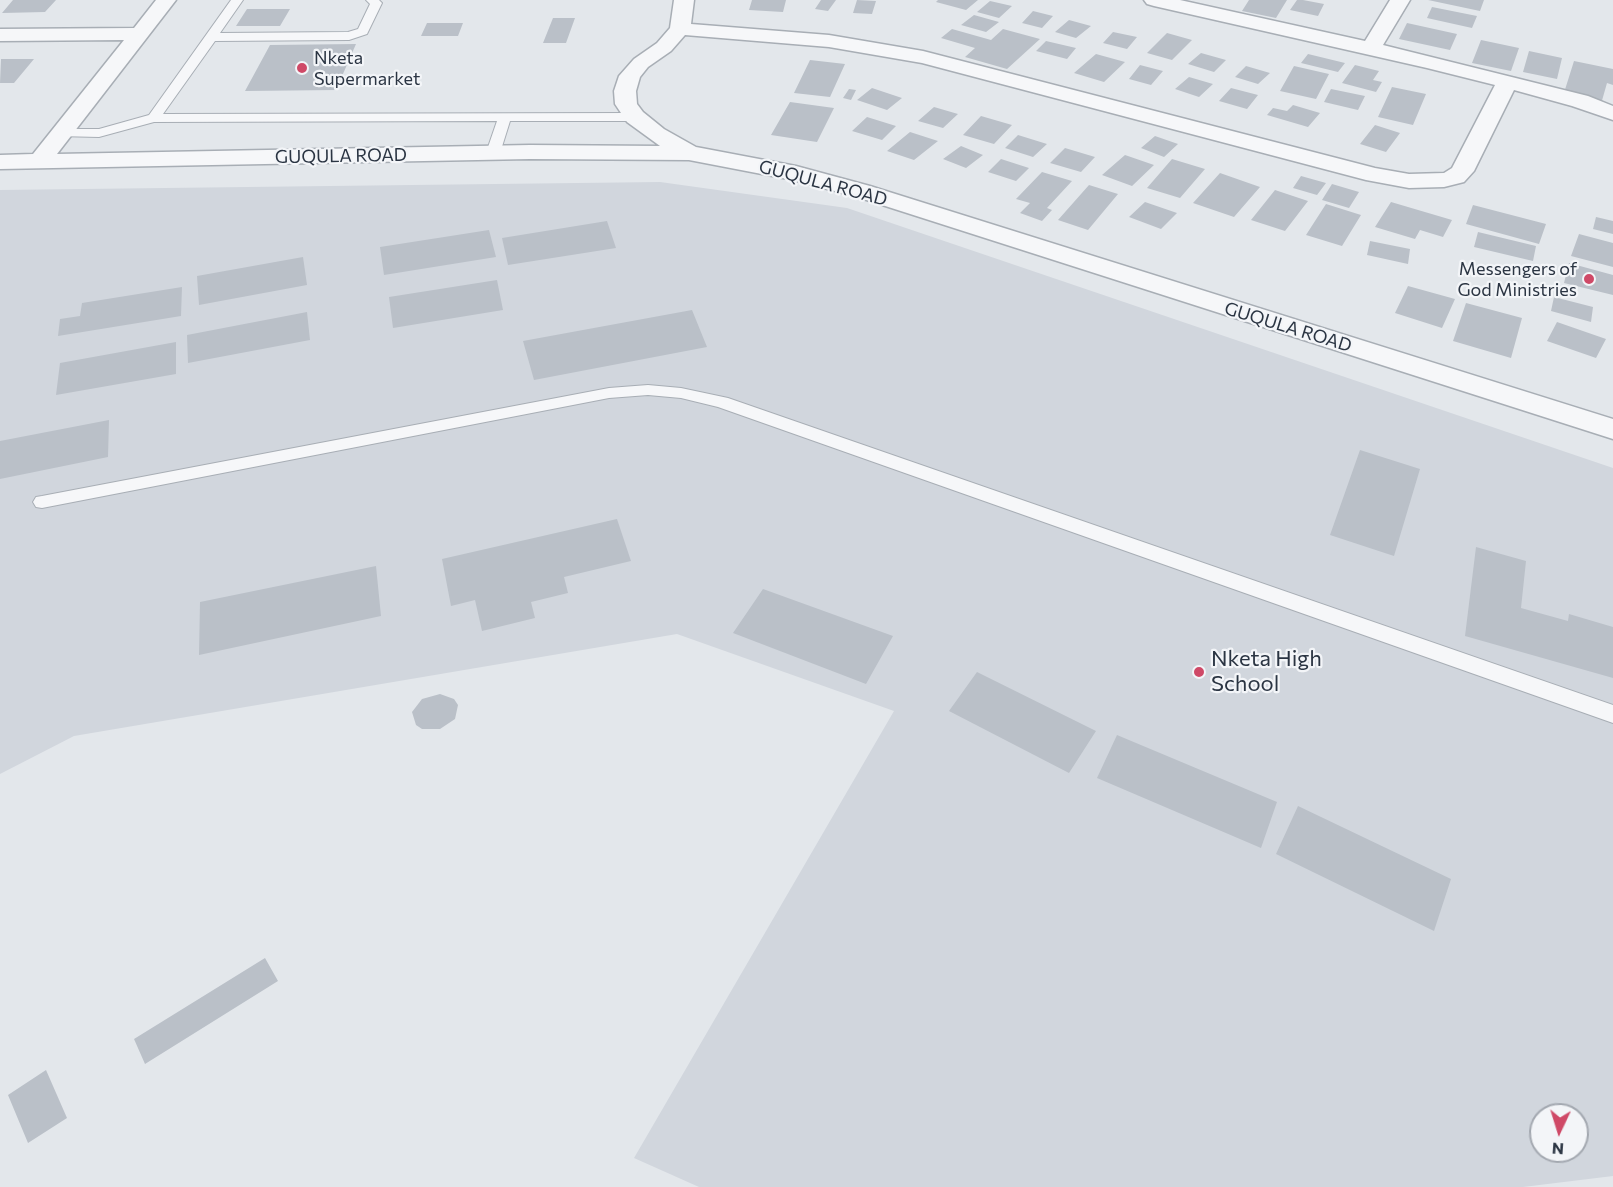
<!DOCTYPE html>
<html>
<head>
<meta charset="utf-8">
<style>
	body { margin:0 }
	#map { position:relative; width:1613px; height:1187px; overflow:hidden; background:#e3e7eb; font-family:Commissioner,sans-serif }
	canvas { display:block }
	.north { position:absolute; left:1529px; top:1103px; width:60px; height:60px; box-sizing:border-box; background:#f3f5f8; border:2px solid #a3a8b0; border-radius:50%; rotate:184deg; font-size:16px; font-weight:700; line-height:24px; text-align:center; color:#2b3543 }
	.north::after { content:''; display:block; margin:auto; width:21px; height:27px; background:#cf4967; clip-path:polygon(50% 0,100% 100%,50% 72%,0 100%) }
</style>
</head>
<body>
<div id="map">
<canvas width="1613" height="1187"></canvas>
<div class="north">N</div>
</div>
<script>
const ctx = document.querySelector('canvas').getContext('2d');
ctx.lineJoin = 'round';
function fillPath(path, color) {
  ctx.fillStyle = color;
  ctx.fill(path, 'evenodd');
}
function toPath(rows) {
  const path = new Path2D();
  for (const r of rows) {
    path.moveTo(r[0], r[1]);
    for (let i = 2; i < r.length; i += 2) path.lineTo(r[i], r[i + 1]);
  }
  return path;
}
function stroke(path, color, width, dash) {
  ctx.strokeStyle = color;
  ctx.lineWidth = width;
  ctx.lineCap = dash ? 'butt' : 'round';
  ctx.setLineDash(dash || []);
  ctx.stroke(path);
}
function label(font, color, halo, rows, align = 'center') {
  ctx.font = font + ' Commissioner,sans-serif';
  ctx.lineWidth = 4.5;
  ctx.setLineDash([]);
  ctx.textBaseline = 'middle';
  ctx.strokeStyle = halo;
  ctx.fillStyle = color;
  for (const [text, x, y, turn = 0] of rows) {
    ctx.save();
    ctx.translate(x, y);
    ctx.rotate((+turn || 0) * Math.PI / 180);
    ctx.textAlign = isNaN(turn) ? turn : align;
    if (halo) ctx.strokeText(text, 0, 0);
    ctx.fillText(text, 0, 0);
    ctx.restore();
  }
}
const built = toPath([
	[660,182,847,208,1613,468,1613,1176,1523,1187,699,1187,634,1158,894,711,677,634,74,736,0,774,0,190],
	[1541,1115,1577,1115,1577,1151,1541,1151]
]);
const building = toPath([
	[13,0,56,0,45,12,2,13],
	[752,0,786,0,783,12,749,10],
	[821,0,836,0,828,11,815,9],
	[857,0,876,1,872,14,853,13],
	[938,0,978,0,966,10,936,2],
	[1249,0,1287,0,1276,18,1242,11],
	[1297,0,1303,0,1324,4,1318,16,1290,10],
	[1428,0,1484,0,1480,11],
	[990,1,1012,6,999,18,977,12],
	[1432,7,1477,16,1472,28,1427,18],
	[247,9,290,9,280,26,236,26],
	[1033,11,1053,16,1042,28,1022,23],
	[974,15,999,22,986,32,961,25],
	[553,18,575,18,566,43,543,43],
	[1069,20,1091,26,1076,38,1055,32],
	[427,23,463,23,458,36,421,36],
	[1407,23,1457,34,1450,50,1399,39],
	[952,29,991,40,1003,29,1040,39,1007,69,965,57,975,48,941,38],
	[1113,32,1137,37,1127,49,1103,43],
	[1167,33,1192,40,1172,60,1147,53],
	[1481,40,1519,48,1511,71,1472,63],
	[1046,41,1076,48,1067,59,1036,51],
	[356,44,336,90,245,91,270,45],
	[1529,51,1562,58,1557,79,1523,72],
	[1201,53,1226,60,1214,72,1188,64],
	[1096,54,1125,62,1104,82,1074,73],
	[1308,54,1345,63,1338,72,1301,63],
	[1,59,34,59,14,83,0,83],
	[810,60,845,64,830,97,794,93],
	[1574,61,1613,69,1613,85,1607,83,1601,104,1563,96],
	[1140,65,1163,71,1151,85,1129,79],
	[1355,65,1379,71,1373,80,1382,82,1376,92,1342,83],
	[1246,66,1270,73,1258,84,1235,77],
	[1294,66,1329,74,1316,99,1280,91],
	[1189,77,1213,84,1199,97,1175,89],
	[1392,87,1426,94,1413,125,1378,117],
	[872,88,902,98,887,110,857,100],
	[1231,88,1258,95,1247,109,1219,101],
	[849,89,856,90,851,100,843,98],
	[1331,89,1365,96,1358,110,1324,102],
	[790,102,834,108,817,142,771,135],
	[1293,105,1320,113,1308,127,1267,115,1273,108,1287,111],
	[934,107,958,114,943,128,918,121],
	[981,116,1012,125,994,144,963,135],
	[867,117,896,126,882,140,852,131],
	[1375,125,1400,133,1386,152,1360,144],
	[910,132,938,141,914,160,887,151],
	[1018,135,1047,144,1033,157,1005,148],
	[1155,136,1178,144,1164,157,1141,148],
	[961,146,983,155,966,168,943,159],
	[1065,148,1095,157,1081,172,1050,163],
	[1125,155,1154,165,1132,186,1102,175],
	[1001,159,1029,168,1016,181,988,172],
	[1172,159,1205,169,1180,198,1147,188],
	[1042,172,1072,181,1047,208,1052,210,1042,221,1020,213,1030,203,1016,199],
	[1220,173,1260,187,1234,217,1193,203],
	[1301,176,1326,183,1317,195,1293,188],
	[1332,184,1359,192,1349,208,1322,200],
	[1089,185,1118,194,1088,230,1058,220],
	[1275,190,1308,201,1285,231,1251,220],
	[1145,202,1177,213,1161,229,1129,217],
	[1391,202,1452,220,1443,237,1420,230,1415,239,1375,227],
	[1326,204,1361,215,1342,246,1306,235],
	[1473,205,1546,224,1539,244,1466,224],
	[1596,217,1613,221,1613,234,1593,229],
	[607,221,616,248,508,265,502,238],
	[489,230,496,257,384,275,380,247],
	[1478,232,1536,246,1533,261,1474,247],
	[1579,234,1613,243,1613,267,1571,256],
	[1370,241,1410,249,1408,264,1367,255],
	[303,257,307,285,199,305,197,276],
	[1569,263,1613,275,1613,295,1564,283],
	[497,280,503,310,393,328,389,297],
	[1408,286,1455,299,1442,328,1395,313],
	[182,287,181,316,58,336,60,319,80,316,82,303],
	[1554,297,1593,307,1591,322,1551,311],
	[1466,303,1522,318,1511,358,1453,341],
	[692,310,707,347,534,380,523,341],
	[307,312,310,340,188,363,187,335],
	[1557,322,1606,339,1596,358,1547,341],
	[176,342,176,374,56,395,60,363],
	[109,420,108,457,0,479,0,441],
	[1360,450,1420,469,1394,556,1330,535],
	[617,519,631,561,564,577,568,593,531,602,535,618,482,631,475,600,451,606,442,559],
	[1476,547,1526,561,1521,608,1568,621,1569,614,1613,627,1613,678,1465,636],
	[376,566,381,616,199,655,200,602],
	[763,589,893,636,866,684,733,633],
	[977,672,1096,731,1069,773,949,711],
	[440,694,454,699,458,705,455,719,440,729,422,729,416,725,412,712,422,699],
	[1117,735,1277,802,1261,848,1097,778],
	[1298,806,1451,879,1434,931,1276,854],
	[265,958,278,981,145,1064,134,1039],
	[46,1070,67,1118,28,1143,8,1095]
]);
const service = toPath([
	[231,0,243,0,220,33,348,32,358,29,370,4,366,0,379,0,382,3,367,34,349,40,215,41,163,114,635,113,642,117,635,121,510,121,500,153,493,157,486,153,497,121,154,122,99,137,57,136,55,133,62,129,99,129,149,115,231,0],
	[648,385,681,388,728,398,1613,705,1613,723,718,407,681,398,648,395,609,398,42,508,36,507,33,502,36,497,42,496,609,388,648,385]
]);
const minor = toPath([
	[156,0,176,0,57,154,530,145,660,146,627,122,615,104,614,91,619,76,634,59,657,43,670,28,674,0,694,0,691,24,829,35,923,51,1375,168,1409,174,1444,173,1452,168,1495,85,1427,68,1154,6,1147,4,1144,0,1180,0,1365,41,1390,0,1410,0,1383,45,1588,96,1613,106,1613,120,1572,106,1514,90,1474,171,1464,182,1444,187,1409,188,1366,180,922,63,829,47,685,35,671,51,648,67,640,77,636,91,637,104,643,112,664,129,696,147,796,166,870,186,1613,419,1613,439,854,196,793,180,689,160,530,159,0,169,0,155,33,154,124,40,0,41,0,29,134,28,156,0]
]);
const markers = [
	[302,68,6,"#cf4967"],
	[1589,279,6,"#cf4967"],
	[1199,672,6,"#cf4967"]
];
const farPoinames = [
	["Nketa",314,58],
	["Supermarket",314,79],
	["Messengers of",1577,269,"right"],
	["God Ministries",1577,290,"right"]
];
const farStreetnames = [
	["GUQULA ROAD",341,156,-1],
	["GUQULA ROAD",823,183,15],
	["GUQULA ROAD",1288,327,17]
];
const poiNames = [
	["Nketa High",1211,659],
	["School",1211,684]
];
fillPath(built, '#d1d6dd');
fillPath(building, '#bac0c8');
stroke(service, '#a8aeb5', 2);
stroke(minor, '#a8aeb5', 3);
fillPath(service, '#f6f7f9');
fillPath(minor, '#f6f7f9');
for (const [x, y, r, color] of markers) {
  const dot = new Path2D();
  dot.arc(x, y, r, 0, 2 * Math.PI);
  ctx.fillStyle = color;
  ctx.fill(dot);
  stroke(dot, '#f3f5f8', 2);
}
label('18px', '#2b3543', '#f3f5f8', farPoinames, 'left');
label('18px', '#2b3543', '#f3f5f8', farStreetnames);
label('22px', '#2b3543', '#f3f5f8', poiNames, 'left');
</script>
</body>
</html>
